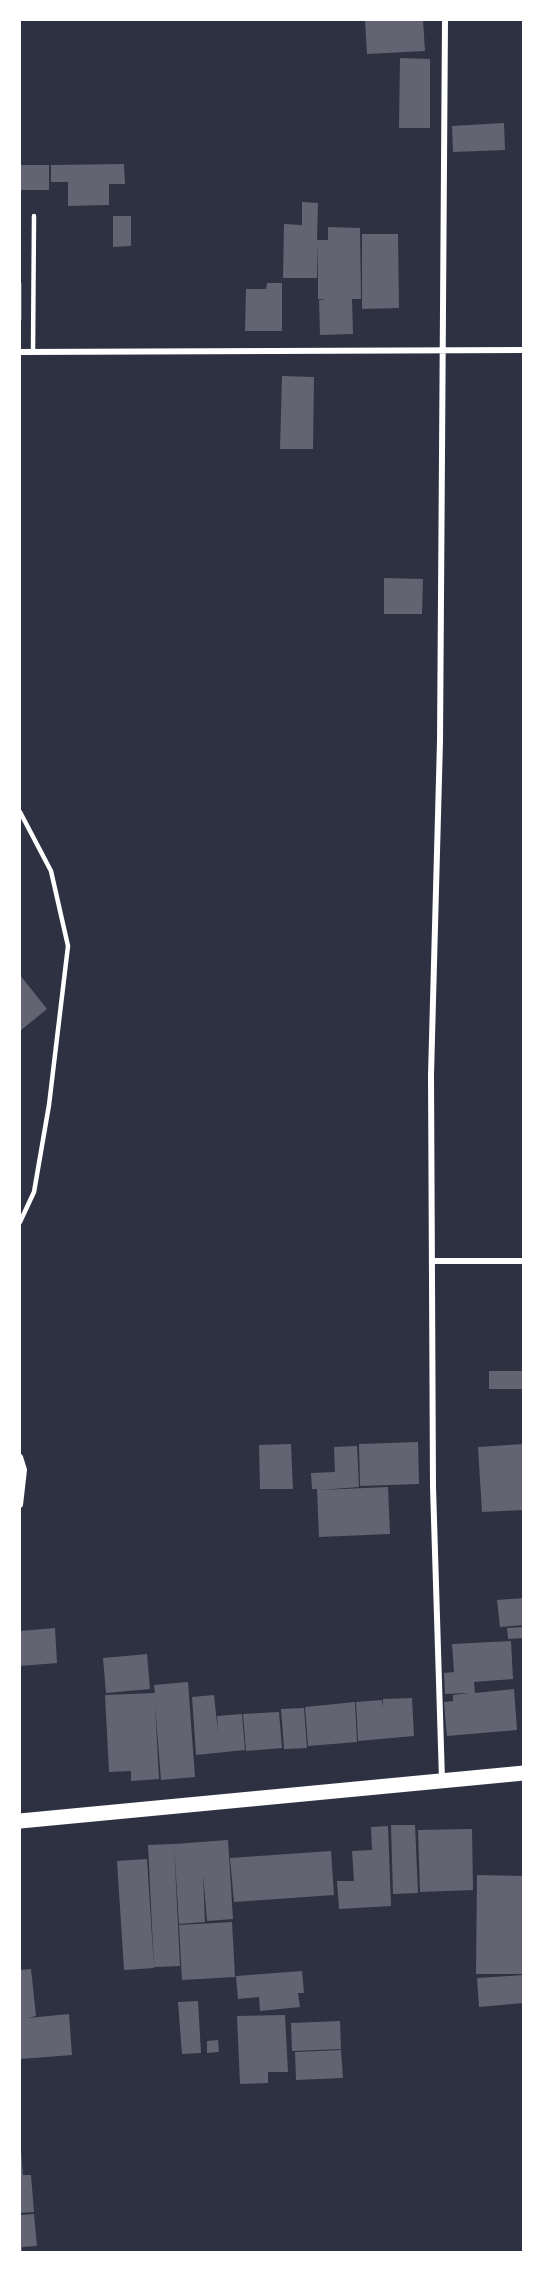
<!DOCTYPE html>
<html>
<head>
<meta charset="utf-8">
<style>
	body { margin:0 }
	#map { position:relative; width:543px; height:2272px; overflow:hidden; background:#2d3142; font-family:Georgia,serif }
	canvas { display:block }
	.frame { position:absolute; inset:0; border:21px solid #fff; pointer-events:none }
</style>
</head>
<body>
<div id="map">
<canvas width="543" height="2272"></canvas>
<div class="frame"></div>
</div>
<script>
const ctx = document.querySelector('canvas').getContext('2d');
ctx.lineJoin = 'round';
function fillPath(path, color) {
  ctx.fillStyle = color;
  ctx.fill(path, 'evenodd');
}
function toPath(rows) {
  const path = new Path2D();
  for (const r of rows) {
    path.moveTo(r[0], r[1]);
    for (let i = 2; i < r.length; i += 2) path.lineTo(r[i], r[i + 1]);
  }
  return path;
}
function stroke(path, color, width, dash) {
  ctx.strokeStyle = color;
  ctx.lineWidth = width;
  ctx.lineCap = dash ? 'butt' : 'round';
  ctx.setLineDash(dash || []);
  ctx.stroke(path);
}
const building = toPath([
	[365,20,423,20,425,51,367,54],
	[400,58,430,59,430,128,399,128],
	[504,123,505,150,453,152,452,126],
	[124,164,125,184,109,184,109,205,68,206,68,182,51,182,51,165],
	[20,165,49,165,49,190,20,190],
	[302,202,318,203,317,240,328,240,328,227,360,228,361,299,352,299,353,334,320,335,319,300,326,299,318,299,318,242,317,278,283,278,284,224,302,225],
	[113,216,131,216,131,246,113,247],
	[362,234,398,234,399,308,362,309],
	[20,283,22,283,22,320,20,320],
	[267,283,282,283,282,331,245,331,246,289,266,289],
	[282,376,314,377,313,449,280,449],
	[384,578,423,579,422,614,384,614],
	[20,975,47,1009,20,1031],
	[489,1371,524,1371,524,1389,489,1389],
	[418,1442,419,1484,360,1486,359,1444],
	[291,1444,293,1489,260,1489,259,1445],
	[524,1444,524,1510,482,1512,478,1447],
	[357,1446,359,1487,319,1490,388,1487,390,1534,319,1537,317,1489,312,1489,311,1473,335,1472,334,1447],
	[524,1598,524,1625,500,1627,497,1600],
	[524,1627,524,1638,508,1639,507,1628],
	[55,1628,57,1663,20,1666,20,1631],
	[511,1641,513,1679,474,1682,475,1693,514,1689,517,1730,447,1736,444,1702,453,1701,453,1695,469,1693,445,1694,444,1673,454,1672,452,1644],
	[147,1654,150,1689,106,1693,103,1658],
	[188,1682,195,1777,161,1780,155,1705,159,1779,131,1781,131,1771,109,1772,105,1695,155,1693,154,1685],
	[214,1695,218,1733,217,1716,242,1714,245,1750,196,1755,192,1697],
	[412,1698,414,1736,358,1741,356,1702,382,1700,383,1708,383,1699],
	[355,1702,357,1742,308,1746,305,1707],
	[304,1708,307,1748,284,1749,281,1709],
	[279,1712,282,1748,246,1751,243,1714],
	[391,1825,415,1825,418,1893,393,1894],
	[388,1826,391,1906,339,1909,337,1881,354,1881,352,1851,372,1850,371,1827],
	[472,1829,473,1890,420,1892,418,1830],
	[228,1840,233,1919,207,1921,203,1873,205,1922,179,1924,174,1844],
	[174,1844,180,1966,154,1967,148,1845],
	[331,1851,334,1895,234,1902,230,1858],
	[147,1859,154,1968,124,1970,117,1861],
	[477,1875,524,1876,524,1974,476,1974],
	[232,1922,235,1977,182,1980,179,1925],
	[31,1969,36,2016,28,2018,69,2014,72,2055,20,2059,20,1970],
	[302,1971,304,1993,298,1993,300,2007,260,2011,259,1997,238,1999,236,1976],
	[524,1975,524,2003,479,2007,477,1978],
	[198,2001,201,2053,182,2054,178,2002],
	[285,2015,288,2072,268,2072,268,2083,240,2084,237,2016],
	[340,2021,341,2049,292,2051,291,2023],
	[218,2040,219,2052,207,2053,207,2041],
	[341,2050,343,2078,296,2080,295,2052],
	[21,2151,23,2175,31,2175,34,2212,20,2213,20,2152],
	[34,2214,37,2246,22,2247,22,2252,20,2252,20,2215]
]);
const service = toPath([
	[33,352,34,216],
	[20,812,51,871,68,946,49,1105,34,1192,20,1222]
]);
const minor = toPath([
	[20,352,524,350],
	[433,1261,524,1261],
	[20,1457,24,1470,20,1505],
	[442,1780,433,1487,431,1075,440,741,445,20]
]);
const primary = toPath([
	[20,1821,524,1773]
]);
fillPath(building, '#626471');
stroke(service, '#fff', 4.5);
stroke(minor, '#fff', 6);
stroke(primary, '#fff', 15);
</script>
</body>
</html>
